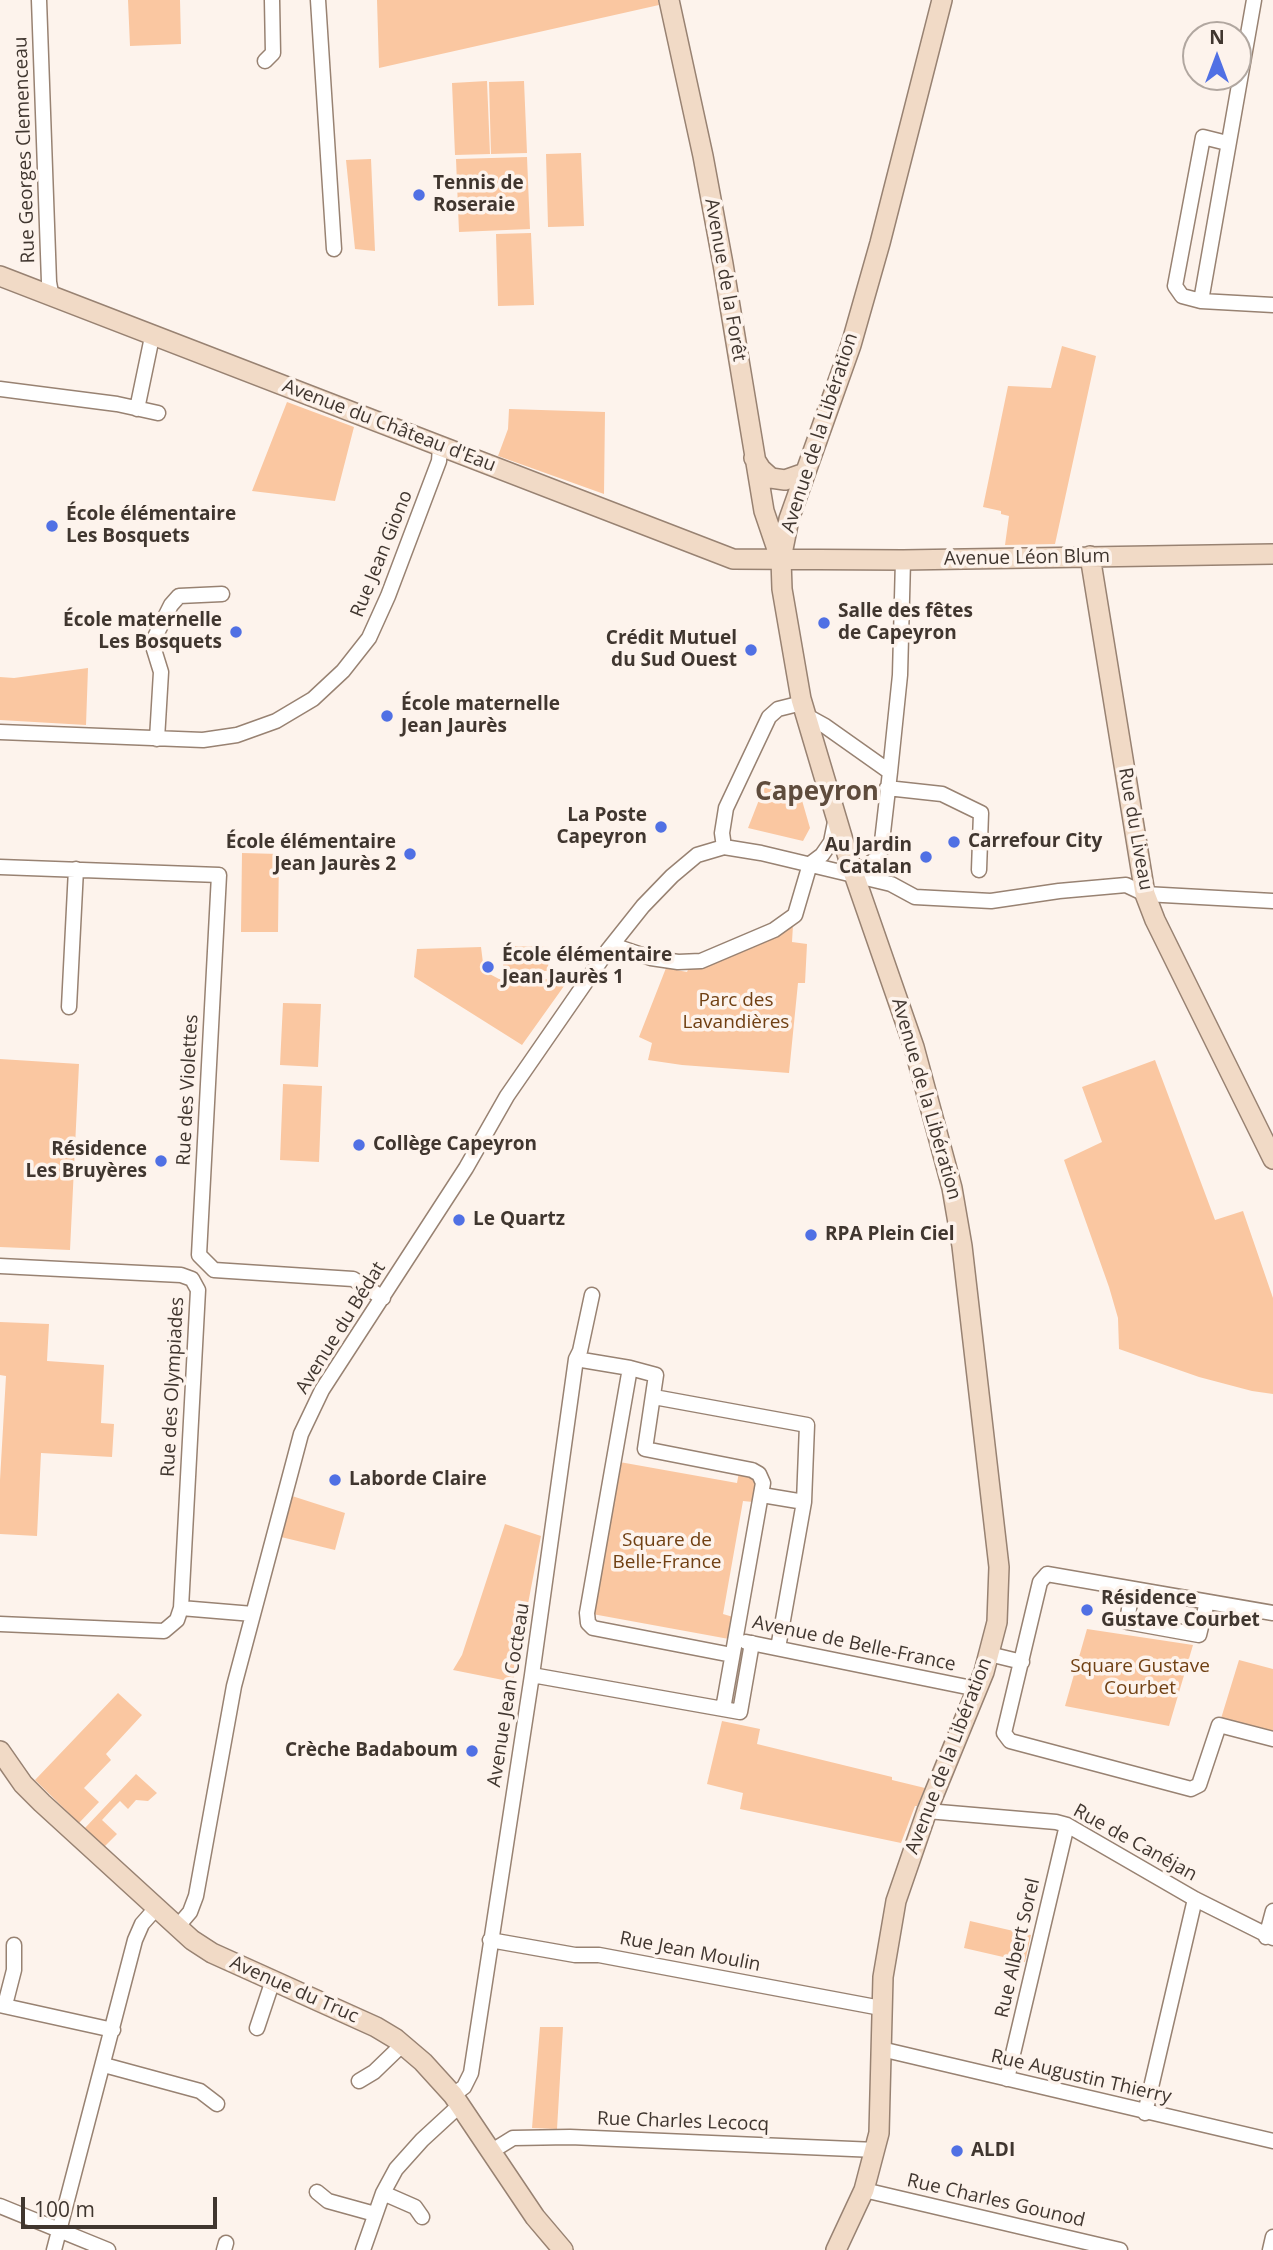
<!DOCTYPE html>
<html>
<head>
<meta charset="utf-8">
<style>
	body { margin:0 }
	#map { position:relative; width:1273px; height:2250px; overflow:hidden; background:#fdf3ec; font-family:"Open Sans",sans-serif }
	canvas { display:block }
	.north { position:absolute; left:1182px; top:21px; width:70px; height:70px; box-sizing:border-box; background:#fdf3ec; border:2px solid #b1a7a0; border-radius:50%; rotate:0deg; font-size:19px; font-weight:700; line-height:28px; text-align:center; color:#40362f }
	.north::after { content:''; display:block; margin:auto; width:24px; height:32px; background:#5070e4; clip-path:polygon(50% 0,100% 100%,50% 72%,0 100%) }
	.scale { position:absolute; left:21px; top:2197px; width:196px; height:32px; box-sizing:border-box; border:4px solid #40362f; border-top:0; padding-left:9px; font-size:21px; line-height:24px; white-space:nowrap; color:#40362f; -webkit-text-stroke:5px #fdf3ec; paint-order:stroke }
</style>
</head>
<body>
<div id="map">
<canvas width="1273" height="2250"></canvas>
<div class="north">N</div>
<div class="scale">100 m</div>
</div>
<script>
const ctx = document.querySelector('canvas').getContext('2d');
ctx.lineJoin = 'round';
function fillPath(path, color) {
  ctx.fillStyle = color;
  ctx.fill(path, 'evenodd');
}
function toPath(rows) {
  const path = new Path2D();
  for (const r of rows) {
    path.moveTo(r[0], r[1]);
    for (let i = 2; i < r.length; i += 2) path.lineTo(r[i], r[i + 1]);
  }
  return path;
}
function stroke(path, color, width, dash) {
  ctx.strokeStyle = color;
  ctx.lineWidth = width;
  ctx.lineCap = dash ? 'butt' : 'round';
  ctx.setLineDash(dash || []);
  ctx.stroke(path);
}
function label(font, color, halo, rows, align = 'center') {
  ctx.font = font + ' "Open Sans",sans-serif';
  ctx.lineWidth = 7;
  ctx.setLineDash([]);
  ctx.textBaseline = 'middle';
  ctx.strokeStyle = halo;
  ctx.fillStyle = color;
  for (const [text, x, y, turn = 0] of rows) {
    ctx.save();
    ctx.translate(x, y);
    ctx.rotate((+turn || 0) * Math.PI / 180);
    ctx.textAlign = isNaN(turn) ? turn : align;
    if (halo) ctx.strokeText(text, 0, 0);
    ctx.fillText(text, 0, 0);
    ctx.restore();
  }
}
const green = toPath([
	[128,0,180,0,181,44,130,46],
	[377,0,658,0,659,5,379,68],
	[487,81,490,154,455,155,452,83],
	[524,81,527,153,491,154,489,82],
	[581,153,584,226,548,227,546,154],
	[527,157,530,229,459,232,456,159],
	[371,159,375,251,355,249,346,160],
	[531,233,534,305,498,306,496,234],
	[1062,346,1096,356,1055,544,1005,545,1009,516,1001,514,1001,511,983,507,1008,386,1051,388],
	[287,402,354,427,335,501,252,491],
	[509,409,605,412,604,494,498,456,508,429],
	[88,668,86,725,0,720,0,677,14,678],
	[766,782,799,790,810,828,803,841,748,828],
	[242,853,279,854,278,932,241,932],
	[793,925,792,942,807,944,805,983,798,983,789,1073,682,1065,648,1060,652,1043,639,1037,666,968,687,972,690,965,700,966],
	[504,946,549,947,548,971,503,970],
	[481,947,484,971,499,979,569,979,522,1045,414,977,417,949],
	[283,1003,321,1004,318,1067,280,1065],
	[0,1059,79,1064,70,1250,0,1247],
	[1155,1060,1215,1220,1243,1211,1273,1298,1273,1394,1252,1391,1199,1377,1119,1349,1118,1318,1109,1287,1064,1160,1102,1142,1082,1087],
	[283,1084,322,1086,319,1162,280,1160],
	[0,1322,49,1324,47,1361,104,1365,101,1423,114,1424,112,1457,41,1453,37,1536,0,1534,0,1480,6,1376,0,1375],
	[614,1461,737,1483,739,1472,748,1474,753,1480,756,1488,753,1502,743,1501,723,1614,733,1617,729,1639,587,1613],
	[292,1496,345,1513,335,1550,281,1537],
	[505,1524,541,1536,513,1682,453,1670,462,1655],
	[1087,1629,1193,1645,1169,1726,1065,1706],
	[1239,1660,1273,1669,1273,1739,1219,1725],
	[118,1693,142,1715,106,1754,111,1760,84,1788,99,1802,79,1823,35,1780],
	[722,1721,760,1729,757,1744,892,1777,892,1780,925,1788,917,1806,915,1806,901,1843,740,1809,743,1793,707,1784],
	[136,1774,157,1793,148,1801,136,1800,128,1809,120,1801,114,1807,102,1820,117,1834,104,1847,84,1829],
	[970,1921,1031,1935,1025,1962,964,1948],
	[540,2027,563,2027,557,2129,532,2128]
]);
const street = toPath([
	[39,0,49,282,52,298],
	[318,0,334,249],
	[265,61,273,53,272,0],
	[1227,143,1203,137,1175,286,1182,296,1201,301,1254,0],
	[1201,301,1273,305],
	[0,389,117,404,158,413],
	[137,409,152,337],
	[805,715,825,726,890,772,881,850,877,858,855,875],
	[0,732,203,740,237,735,276,721,313,699,343,671,369,638,388,596,439,461,440,447],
	[157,739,161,672,152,643,171,605,179,596,222,594],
	[890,772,900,675,903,560],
	[887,788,942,794,981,813,979,870],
	[724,847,722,833,726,808,769,717,778,709,802,703],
	[810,864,822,855,831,842,835,822],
	[0,867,219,875,199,1255,214,1270,353,1279,383,1298],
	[612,945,651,958,678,962,701,961,774,930,795,915,810,864],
	[69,1007,76,869],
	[0,1266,181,1275,192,1279,198,1290,181,1608,177,1620,164,1631,0,1624],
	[576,1359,630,1368,587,1613,588,1623,593,1628,732,1655],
	[630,1368,656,1375,645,1449,752,1470,759,1474,763,1483,723,1709],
	[654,1397,807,1425,804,1502],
	[762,1495,804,1502,778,1648],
	[1132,1589,1127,1622,1199,1635,1207,1602],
	[181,1608,253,1614],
	[1273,1613,1047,1574,1040,1582,1004,1733,1010,1741,1191,1789,1199,1785,1219,1725,1273,1739],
	[746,1642,977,1689],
	[989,1654,1022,1662],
	[532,1675,740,1712,752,1643],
	[927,1811,1056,1822,1067,1825,1195,1899,1273,1938],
	[178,1926,190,1912,196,1896,234,1686,301,1434,322,1390,466,1168,507,1096,608,950,643,906,672,876,697,855,724,847,761,853,891,884,915,897,991,901,1059,891,1126,885,1145,894,1273,901],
	[1266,1937,1273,1911],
	[490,1940,575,1955,599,1955,881,2008],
	[0,2005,113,2030],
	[5,2005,14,1970,14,1945],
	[257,2028,273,1980],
	[881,2049,1273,2141],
	[104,2065,200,2091,217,2104],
	[1007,2079,1067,1825],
	[359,2081,374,2072,403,2044],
	[453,2095,464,2087,471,2073,532,1675,576,1359,580,1351,592,1295],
	[1145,2113,1195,1899],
	[492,2151,513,2138,570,2137,876,2150],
	[864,2190,1120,2250],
	[317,2192,328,2201,375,2214],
	[383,2193,415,2207,422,2217],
	[0,2206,108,2250],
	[54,2250,135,1940,142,1924,157,1907],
	[224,2250,226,2243],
	[363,2250,383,2193,396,2169,422,2140,460,2105],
	[1270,2250,1273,2237]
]);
const secondary = toPath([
	[669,0,703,156,723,264,764,511,780,558],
	[0,276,733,559,903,560,1273,554],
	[754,458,761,469,771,478,785,480,805,473],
	[1090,556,1145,894,1155,920,1273,1159],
	[0,1751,23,1784,42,1803,192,1940,212,1953,376,2027,396,2039,423,2062,453,2095,535,2217,563,2250],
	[836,2250,864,2190,879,2133,883,1977,896,1901,927,1811,984,1672,997,1622,999,1567,962,1246,952,1188,914,1047,848,857,801,699,782,589,781,559,789,519,851,345,880,243,942,0]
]);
const markers = [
	[419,195,7,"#5070e4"],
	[52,526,7,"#5070e4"],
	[824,623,7,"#5070e4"],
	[236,632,7,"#5070e4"],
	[751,650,7,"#5070e4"],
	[387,716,7,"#5070e4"],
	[661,827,7,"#5070e4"],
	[954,842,7,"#5070e4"],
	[410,854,7,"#5070e4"],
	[926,857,7,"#5070e4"],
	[488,967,7,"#5070e4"],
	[359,1145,7,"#5070e4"],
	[161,1161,7,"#5070e4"],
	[459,1220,7,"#5070e4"],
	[811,1235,7,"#5070e4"],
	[335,1480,7,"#5070e4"],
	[1087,1610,7,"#5070e4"],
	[472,1751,7,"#5070e4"],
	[957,2151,7,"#5070e4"]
];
const streetNames = [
	["Rue Georges Clemenceau",25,150,-92],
	["Avenue de la Forêt",725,280,80],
	["Avenue du Château d'Eau",389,426,21],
	["Avenue de la Libération",820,433,-72],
	["Rue Jean Giono",382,554,-68],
	["Avenue Léon Blum",1027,558,-1],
	["Rue du Liveau",1135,829,80],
	["Rue des Violettes",188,1090,-87],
	["Avenue de la Libération",926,1099,74],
	["Avenue du Bédat",341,1328,-58],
	["Rue des Olympiades",173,1387,-87],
	["Avenue de Belle-France",854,1644,12],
	["Avenue Jean Cocteau",509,1695,-81],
	["Avenue de la Libération",949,1756,-69],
	["Rue de Canéjan",1135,1843,29],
	["Rue Albert Sorel",1018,1948,-77],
	["Rue Jean Moulin",690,1952,11],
	["Avenue du Truc",294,1990,24],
	["Rue Augustin Thierry",1081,2077,13],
	["Rue Charles Lecocq",683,2122,2],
	["Rue Charles Gounod",996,2201,13]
];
const poiNames = [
	["Tennis de",433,184],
	["Roseraie",433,206],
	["École élémentaire",66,515],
	["Les Bosquets",66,537],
	["Salle des fêtes",838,612],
	["de Capeyron",838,634],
	["École maternelle",222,621,"right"],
	["Les Bosquets",222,643,"right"],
	["Crédit Mutuel",737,639,"right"],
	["du Sud Ouest",737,661,"right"],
	["École maternelle",401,705],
	["Jean Jaurès",401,727],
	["La Poste",647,816,"right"],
	["Capeyron",647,838,"right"],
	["Carrefour City",968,842],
	["École élémentaire",396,843,"right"],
	["Jean Jaurès 2",396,865,"right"],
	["Au Jardin",912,846,"right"],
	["Catalan",912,868,"right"],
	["École élémentaire",502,956],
	["Jean Jaurès 1",502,978],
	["Collège Capeyron",373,1145],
	["Résidence",147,1150,"right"],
	["Les Bruyères",147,1172,"right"],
	["Le Quartz",473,1220],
	["RPA Plein Ciel",825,1235],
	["Laborde Claire",349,1480],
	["Résidence",1101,1599],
	["Gustave Courbet",1101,1621],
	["Crèche Badaboum",458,1751,"right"],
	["ALDI",971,2151]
];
const parkNames = [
	["Parc des",736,1001],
	["Lavandières",736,1023],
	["Square de",667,1541],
	["Belle-France",667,1563],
	["Square Gustave",1140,1667],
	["Courbet",1140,1689]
];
const districtNames = [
	["Capeyron",817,793]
];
fillPath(green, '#fac7a1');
stroke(street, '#988272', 17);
stroke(secondary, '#988272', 22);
stroke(street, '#fff', 14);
stroke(secondary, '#f1dac6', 19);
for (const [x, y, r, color] of markers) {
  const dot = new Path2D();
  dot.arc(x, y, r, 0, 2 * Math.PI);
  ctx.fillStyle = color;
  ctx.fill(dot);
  stroke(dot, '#fdf3ec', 2.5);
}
label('19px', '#40362f', '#fdf3ec', streetNames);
label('bold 19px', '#40362f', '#fdf3ec', poiNames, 'left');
label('19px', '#704013', '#fdf3ec', parkNames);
label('bold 26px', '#5f4c3d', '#fdf3ec', districtNames);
</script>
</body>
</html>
